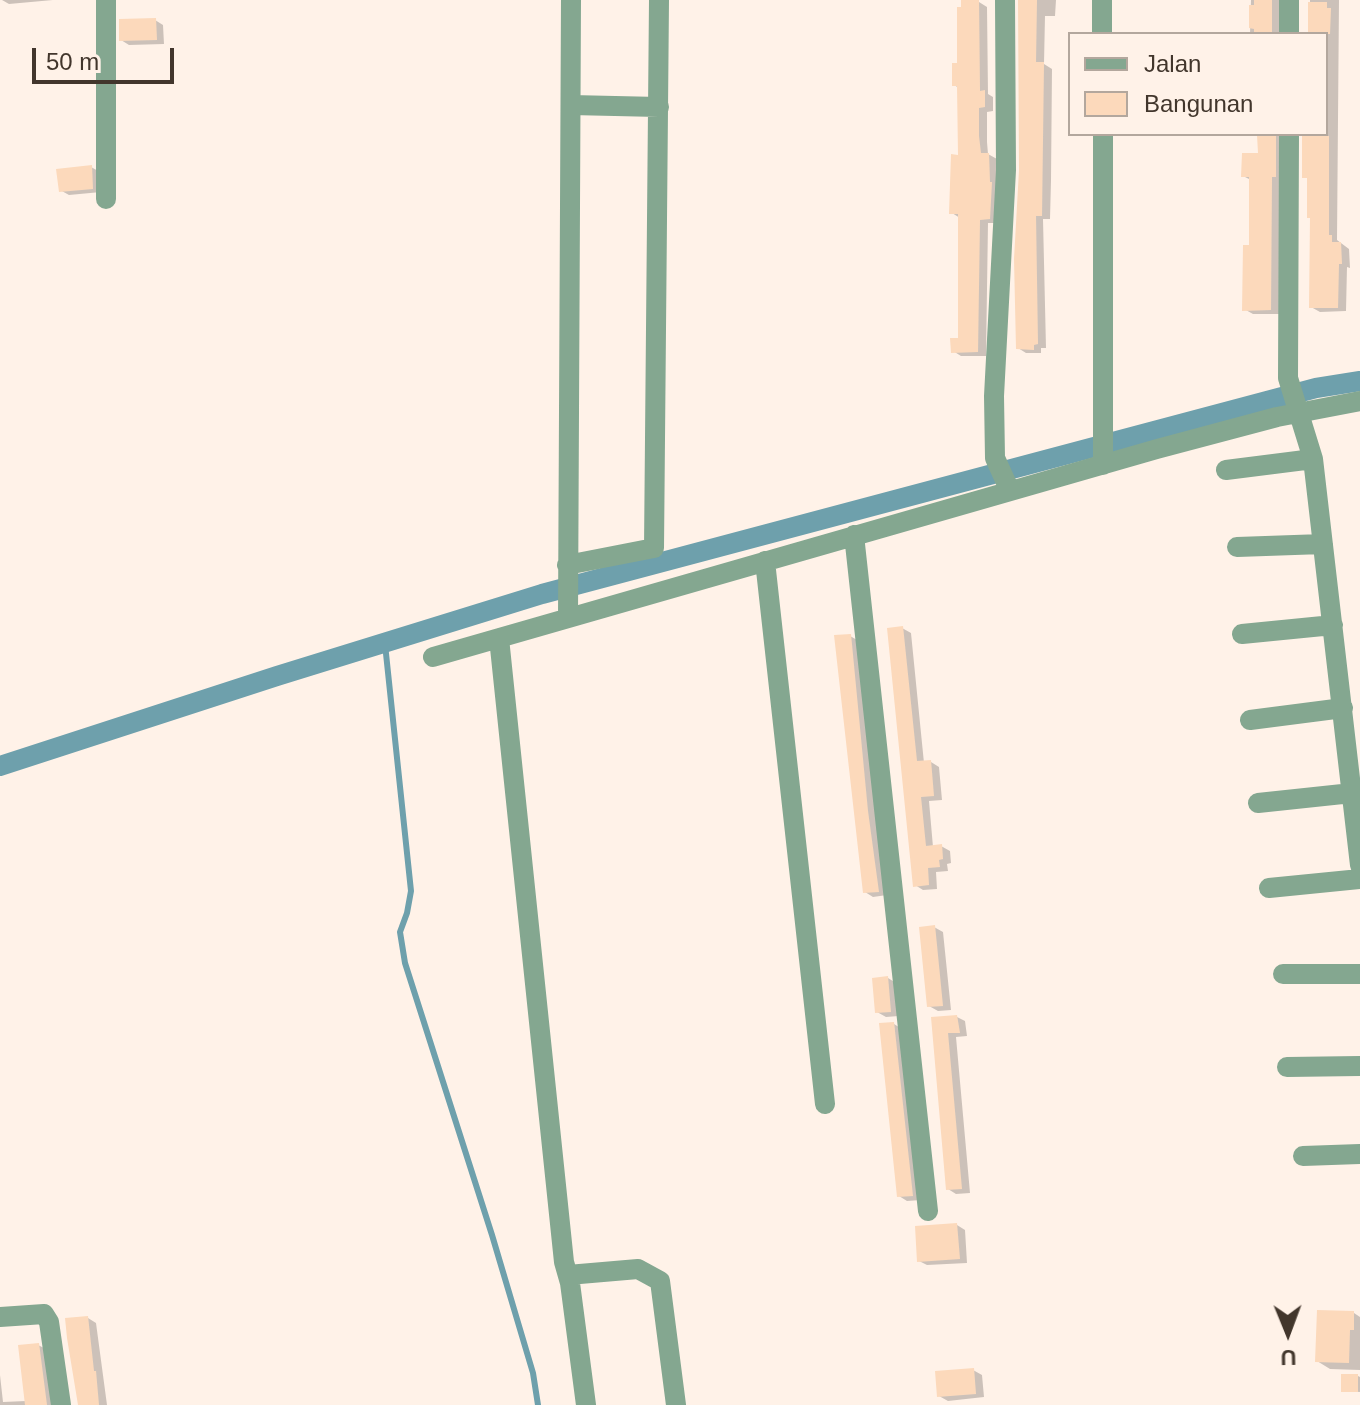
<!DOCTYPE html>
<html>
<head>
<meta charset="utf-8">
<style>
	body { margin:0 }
	#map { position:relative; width:1360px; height:1405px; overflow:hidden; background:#fff2e8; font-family:Arial,sans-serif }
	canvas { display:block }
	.legend { position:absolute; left:1068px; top:32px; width:260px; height:104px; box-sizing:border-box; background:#fff2e8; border:2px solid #b3a79d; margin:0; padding:10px 14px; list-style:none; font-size:24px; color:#42362c }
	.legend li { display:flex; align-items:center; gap:16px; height:40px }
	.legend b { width:40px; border:2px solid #b3a79d }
	.north { position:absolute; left:1248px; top:1293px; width:80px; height:80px; -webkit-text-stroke:6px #fff2e8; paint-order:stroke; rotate:179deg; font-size:22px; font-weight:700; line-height:32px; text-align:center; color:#42362c }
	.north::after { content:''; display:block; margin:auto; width:28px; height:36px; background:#42362c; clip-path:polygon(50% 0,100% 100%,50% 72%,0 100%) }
	.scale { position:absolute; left:32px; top:48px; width:142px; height:36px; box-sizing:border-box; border:4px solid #42362c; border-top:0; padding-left:10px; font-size:24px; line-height:28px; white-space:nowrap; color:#42362c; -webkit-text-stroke:6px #fff2e8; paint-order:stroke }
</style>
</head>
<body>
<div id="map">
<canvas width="1360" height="1405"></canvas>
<ul class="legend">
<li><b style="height:10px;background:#84a790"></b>Jalan</li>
<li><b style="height:22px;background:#fcd9bb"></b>Bangunan</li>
</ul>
<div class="north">U</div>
<div class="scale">50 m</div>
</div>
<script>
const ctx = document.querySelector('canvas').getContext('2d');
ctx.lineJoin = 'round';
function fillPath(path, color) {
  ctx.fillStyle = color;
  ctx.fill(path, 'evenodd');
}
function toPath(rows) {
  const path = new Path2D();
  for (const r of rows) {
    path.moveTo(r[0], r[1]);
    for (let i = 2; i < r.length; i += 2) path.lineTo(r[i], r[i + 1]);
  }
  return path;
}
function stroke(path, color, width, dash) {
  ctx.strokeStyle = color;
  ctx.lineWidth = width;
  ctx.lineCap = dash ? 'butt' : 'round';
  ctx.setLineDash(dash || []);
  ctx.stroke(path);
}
const shadow = toPath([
	[2,0,53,0,9,4],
	[1030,0,1056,0,1055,16,1045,16,1044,64,1052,69,1051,181,1050,219,1043,219,1046,348,1041,348,1041,353,1026,353,1018,348],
	[1251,0,1280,0,1279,34,1250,34],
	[1310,0,1339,0,1337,240,1349,249,1350,268,1347,267,1346,311,1320,312,1311,307,1312,219,1309,179,1304,176,1311,134,1326,134,1326,34,1310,34],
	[979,2,987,7,988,94,993,97,993,111,987,112,987,142,988,154,997,159,998,223,988,223,986,356,961,356,953,351,960,340,960,218,952,213,960,157,959,88,954,85],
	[155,20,163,25,164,44,129,45,121,40],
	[1259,134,1281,134,1279,314,1253,314,1244,309,1250,247,1251,180,1243,176,1260,155],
	[91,167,100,172,101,192,69,195,60,190],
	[902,628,911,633,924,763,931,762,939,767,942,800,929,801,933,847,941,846,950,851,951,863,947,864,948,871,936,872,937,889,923,890,915,885],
	[850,636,859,641,887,895,873,897,865,892],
	[934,927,943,932,951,1010,938,1011,929,1006],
	[888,978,896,983,899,1016,886,1017,877,1012],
	[957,1017,965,1021,967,1036,956,1037,970,1193,956,1194,948,1189,933,1019],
	[894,1024,902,1029,921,1200,907,1201,899,1196],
	[957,1225,965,1230,967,1263,927,1265,919,1261],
	[1354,1313,1360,1317,1360,1370,1330,1369,1317,1361],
	[88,1318,96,1323,107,1405,84,1405],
	[38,1345,48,1350,56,1405,0,1405,0,1375,3,1402,26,1401],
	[973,1370,982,1375,984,1397,948,1401,939,1396],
	[1358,1376,1360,1377,1360,1392,1343,1391]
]);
const stream = toPath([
	[385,644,411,891,407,913,400,932,405,963,492,1235,533,1373,538,1405]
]);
const canal = toPath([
	[0,766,277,676,542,594,1316,388,1360,381]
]);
const building = toPath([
	[961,0,979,0,980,91,985,90,985,107,979,108,979,136,981,153,989,153,990,182,992,182,990,219,980,220,978,352,951,353,950,338,958,338,958,214,949,214,951,154,958,155,957,86,952,86,952,63,957,63,957,7,961,7],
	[1018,0,1037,0,1036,62,1044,62,1042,216,1036,216,1038,344,1034,345,1034,350,1016,349,1014,259,1019,170],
	[1254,0,1272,0,1272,34,1254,34,1254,29,1249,28,1249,5,1254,5],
	[1308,2,1327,2,1327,8,1331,8,1330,34,1308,34],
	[156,18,157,40,119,41,119,19],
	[1257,135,1276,135,1276,177,1272,177,1271,310,1242,311,1243,245,1249,245,1249,177,1241,177,1242,153,1258,153],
	[1302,136,1329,136,1329,235,1332,235,1332,242,1341,242,1342,264,1339,264,1338,308,1309,308,1310,218,1307,218,1307,178,1302,178],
	[92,165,93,189,59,192,56,169],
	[903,626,917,761,931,760,934,796,921,797,926,846,942,844,943,859,939,860,940,867,928,868,929,885,913,887,887,628],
	[851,634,868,811,879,892,863,893,834,635],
	[935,925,943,1006,927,1007,919,927],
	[888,976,891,1012,875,1013,872,978],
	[957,1015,960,1033,948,1033,962,1189,946,1190,931,1017],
	[894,1022,913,1196,897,1197,879,1023],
	[957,1223,960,1259,917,1262,915,1226],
	[1317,1310,1354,1311,1354,1330,1350,1330,1349,1363,1315,1362],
	[88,1316,94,1371,96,1371,99,1405,78,1405,67,1338,65,1318],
	[39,1343,47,1405,25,1405,18,1345],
	[974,1368,976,1394,937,1397,935,1371],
	[1341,1374,1358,1374,1358,1392,1341,1392]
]);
const minor = toPath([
	[106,0,106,199],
	[1005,0,1006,170,994,396,995,458,1010,491],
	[1102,0,1102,34],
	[1289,0,1289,34],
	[571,105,659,107],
	[1103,134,1103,465],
	[1289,134,1288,378,1313,459,1360,865],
	[1226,470,1313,459],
	[854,535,928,1211],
	[1237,547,1323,544],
	[765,561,825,1104],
	[567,565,654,548,659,0],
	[568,618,571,0],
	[1242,634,1333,625],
	[499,638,564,1262,570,1283,586,1405],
	[433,657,1157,449,1277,417,1360,401],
	[1250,720,1343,708],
	[1258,803,1352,793],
	[1269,888,1360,879],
	[1283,974,1360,974],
	[1287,1067,1360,1066],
	[1303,1156,1360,1154],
	[568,1275,638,1269,660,1281,676,1405],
	[0,1317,44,1314,49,1322,61,1405]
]);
fillPath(shadow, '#0003');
stroke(stream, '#6ea0ac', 6);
stroke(canal, '#6ea0ac', 20);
fillPath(building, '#fcd9bb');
stroke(minor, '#84a790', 20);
</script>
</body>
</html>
